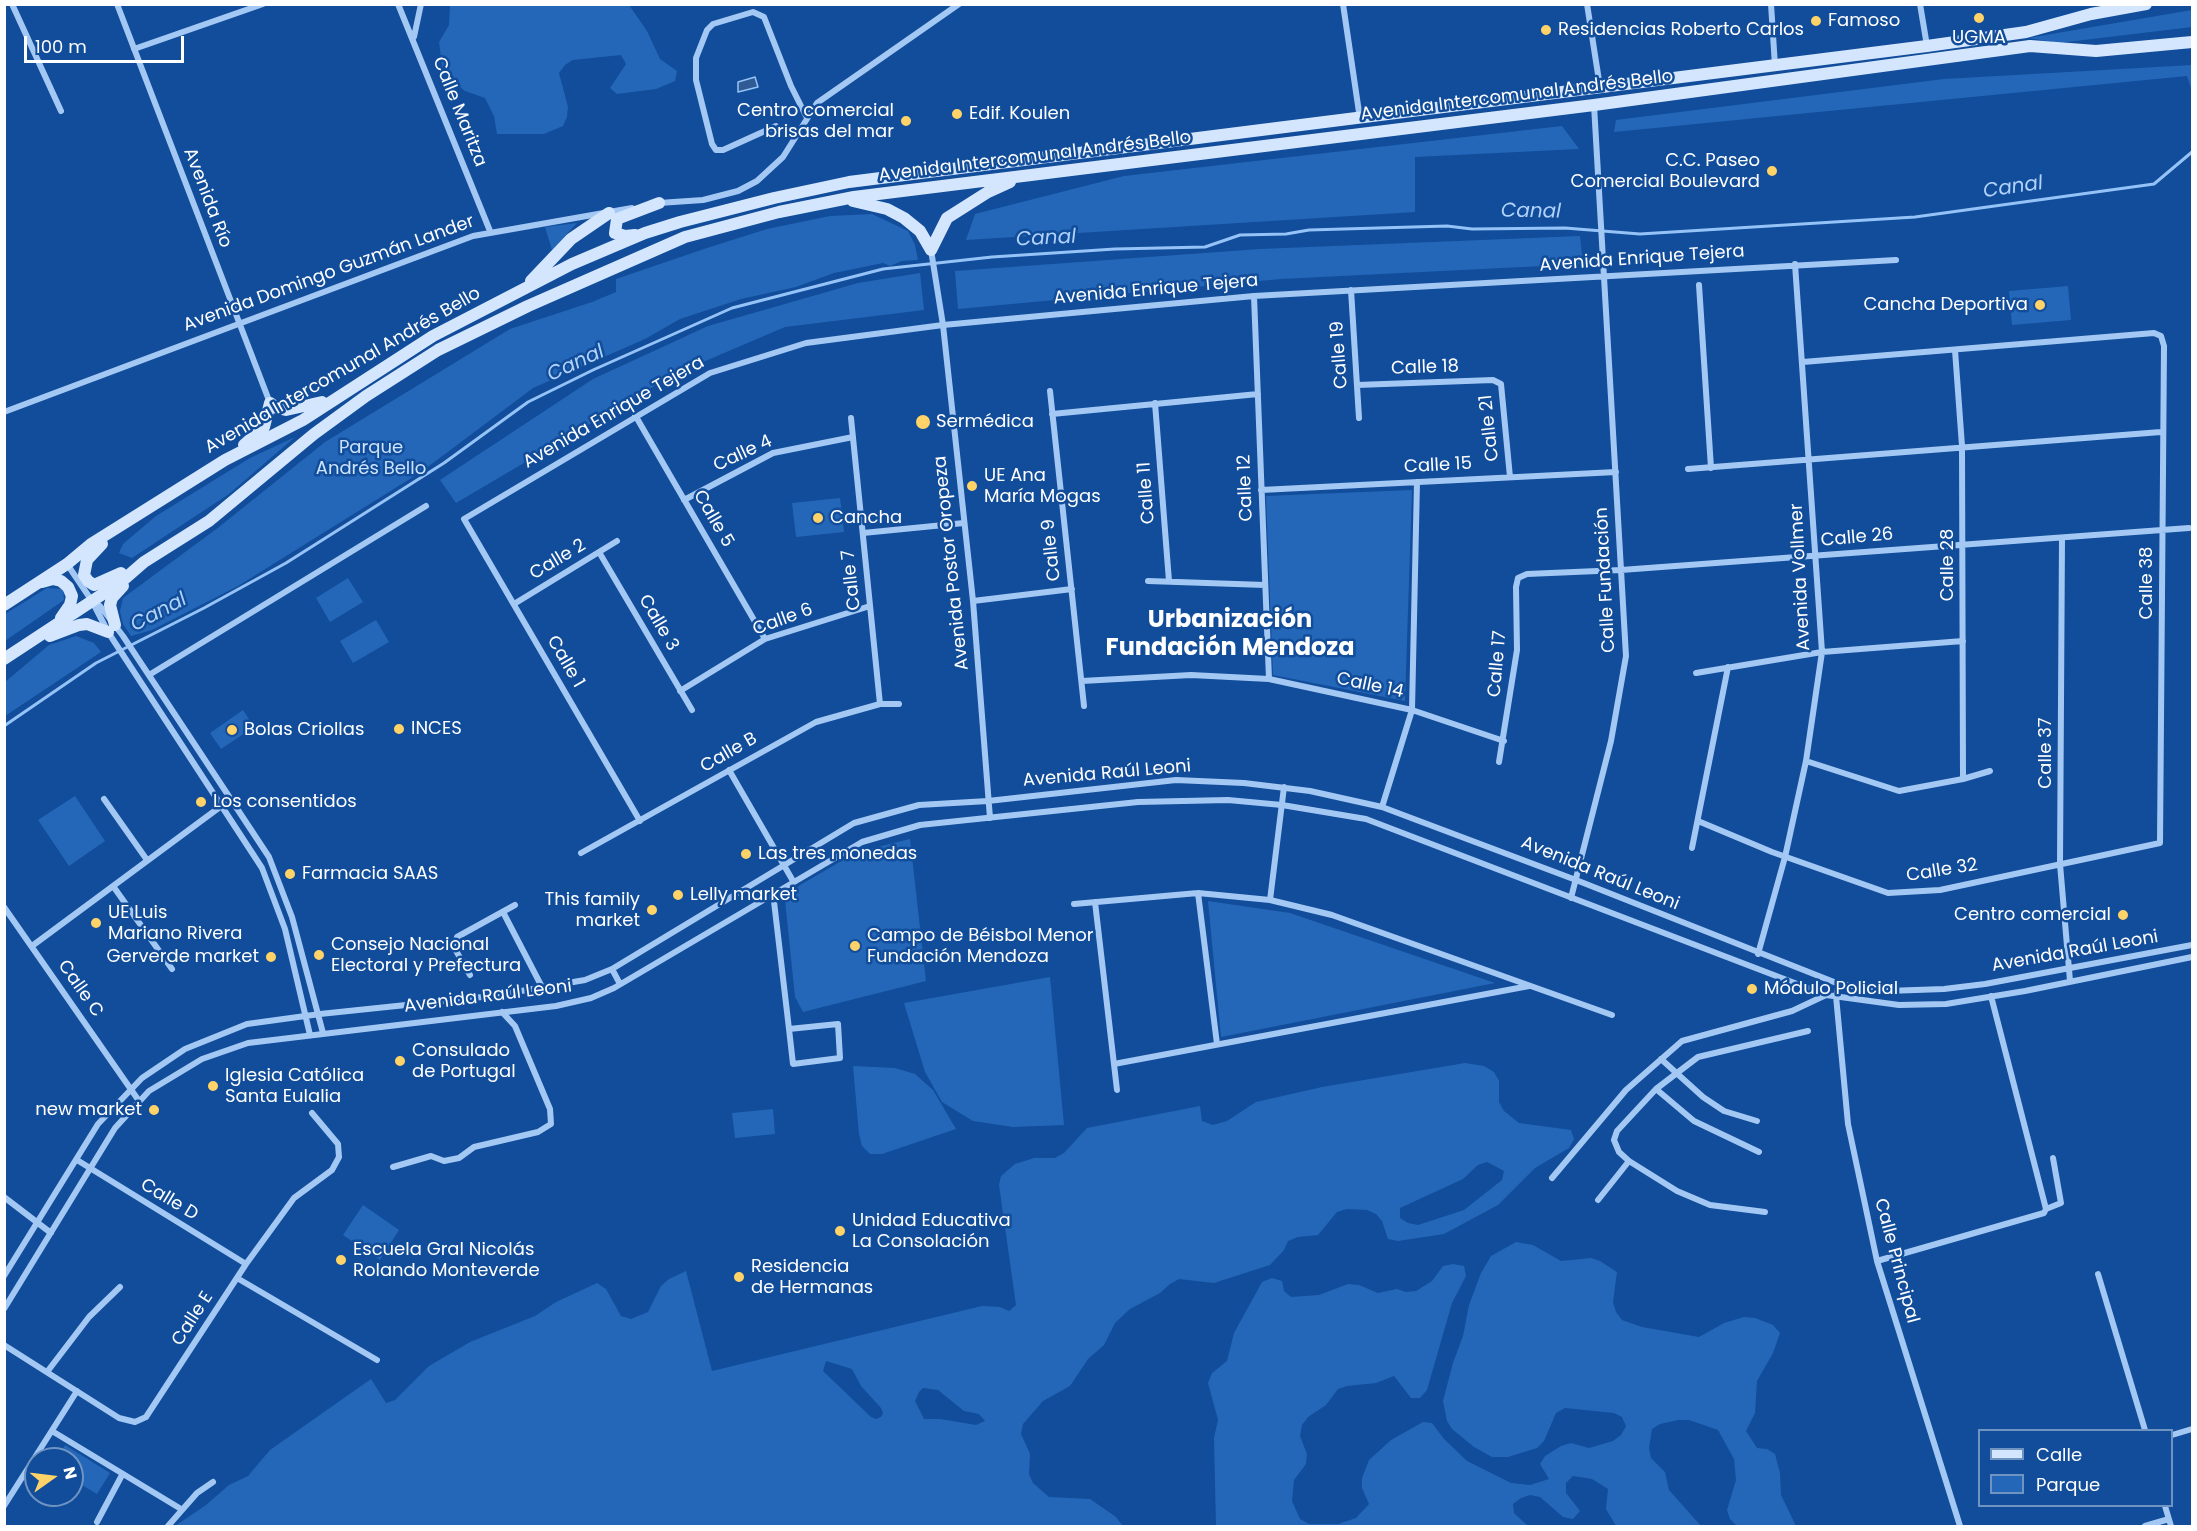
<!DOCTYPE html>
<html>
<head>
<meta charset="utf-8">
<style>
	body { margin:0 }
	#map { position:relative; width:2197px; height:1531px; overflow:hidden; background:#114d9a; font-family:Poppins,sans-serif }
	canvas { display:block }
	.frame { position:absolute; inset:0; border:6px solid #fff; pointer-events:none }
	.legend { position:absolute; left:1978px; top:1429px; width:195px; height:78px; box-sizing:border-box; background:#114d9a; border:2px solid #7094c2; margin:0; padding:8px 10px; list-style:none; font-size:18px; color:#fff }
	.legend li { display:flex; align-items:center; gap:12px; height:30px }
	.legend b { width:30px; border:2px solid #7094c2 }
	.north { position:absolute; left:24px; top:1447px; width:60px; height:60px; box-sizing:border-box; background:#114d9a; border:2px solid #7094c2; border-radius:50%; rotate:76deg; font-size:16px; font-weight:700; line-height:24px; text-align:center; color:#fff }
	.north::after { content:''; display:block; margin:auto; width:21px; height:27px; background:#ffd367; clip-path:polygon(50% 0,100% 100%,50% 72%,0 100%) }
	.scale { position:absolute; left:24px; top:36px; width:160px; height:27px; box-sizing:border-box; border:3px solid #fff; border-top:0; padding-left:8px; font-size:18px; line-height:21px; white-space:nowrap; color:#fff; -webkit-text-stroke:4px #114d9a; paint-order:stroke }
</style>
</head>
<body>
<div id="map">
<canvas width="2197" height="1531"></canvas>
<div class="frame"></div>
<ul class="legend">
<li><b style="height:8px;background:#d4e6fd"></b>Calle</li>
<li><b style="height:16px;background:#2467b8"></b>Parque</li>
</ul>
<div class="north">N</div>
<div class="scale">100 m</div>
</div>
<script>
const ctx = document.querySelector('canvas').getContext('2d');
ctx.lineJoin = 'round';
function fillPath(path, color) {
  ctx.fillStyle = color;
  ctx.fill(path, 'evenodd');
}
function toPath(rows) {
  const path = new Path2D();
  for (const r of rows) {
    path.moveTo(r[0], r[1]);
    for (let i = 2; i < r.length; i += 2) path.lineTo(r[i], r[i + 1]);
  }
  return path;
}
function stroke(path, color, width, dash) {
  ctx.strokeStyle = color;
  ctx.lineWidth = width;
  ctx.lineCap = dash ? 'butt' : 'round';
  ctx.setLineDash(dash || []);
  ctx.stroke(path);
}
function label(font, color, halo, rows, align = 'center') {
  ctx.font = font + ' Poppins,sans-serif';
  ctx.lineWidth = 5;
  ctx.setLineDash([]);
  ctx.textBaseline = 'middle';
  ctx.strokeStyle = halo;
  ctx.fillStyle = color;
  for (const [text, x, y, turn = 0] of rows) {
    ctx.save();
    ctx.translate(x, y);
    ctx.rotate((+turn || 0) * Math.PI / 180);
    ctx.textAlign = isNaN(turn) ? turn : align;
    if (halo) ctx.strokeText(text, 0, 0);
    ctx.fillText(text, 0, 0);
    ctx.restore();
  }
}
const green = toPath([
	[450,5,629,5,647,31,660,59,677,71,675,81,656,89,617,94,610,88,626,64,621,55,573,60,565,65,559,73,568,107,567,117,563,126,544,134,497,134,494,116,485,98,465,91,443,73,439,42,449,25],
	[2192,10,2192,27,2059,43,2028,38],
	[2192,65,2192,91,2187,76,1614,132,1616,120,1944,79],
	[1562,126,1579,149,1415,157,1415,212,966,240,975,214,1124,176],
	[872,214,908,231,915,245,918,260,902,261,890,266,883,263,834,273,796,287,741,299,680,319,645,339,533,388,421,472,238,586,152,630,131,636,123,624,120,611,123,598,219,527,325,442,510,329,592,302,616,292,616,279,707,248,767,229,830,216],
	[577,223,552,250,545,227],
	[1580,236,1583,264,1281,279,958,309,955,271,1260,249],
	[920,273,924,310,785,327,675,374,456,503,440,480,593,379,708,326,858,283],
	[2068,286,2071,320,2012,325,2009,291],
	[295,437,229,494,191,519,132,558,119,553,123,544,156,516,250,458],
	[1412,490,1405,701,1273,675,1266,496],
	[840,498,844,532,796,537,792,503],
	[348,578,363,602,330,622,316,598],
	[47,588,63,589,64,600,5,641,5,614],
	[376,620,389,642,353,663,340,641],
	[76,636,94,643,101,652,5,716,5,682,49,645],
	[243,710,254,727,221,749,210,733],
	[75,796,105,841,69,866,38,820],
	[910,839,926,981,803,1012,795,997,785,900,800,885,845,859,870,849],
	[1208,901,1290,913,1495,983,1221,1037],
	[1050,977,1064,1125,1013,1127,973,1121,942,1102,925,1072,904,1003],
	[1465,1063,1484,1066,1494,1072,1499,1081,1499,1102,1504,1111,1519,1123,1571,1130,1574,1139,1569,1148,1535,1168,1498,1205,1444,1234,1398,1241,1388,1239,1382,1221,1376,1214,1367,1210,1347,1209,1337,1212,1318,1235,1298,1237,1288,1241,1284,1250,1270,1265,1214,1283,1179,1279,1170,1284,1160,1293,1130,1309,1115,1323,1104,1345,1088,1359,1070,1386,1043,1401,1023,1424,1021,1434,1030,1454,1029,1474,1033,1483,1049,1497,1090,1499,1116,1517,1123,1526,175,1526,206,1505,229,1485,248,1476,270,1450,371,1379,386,1403,395,1400,429,1366,470,1342,535,1316,556,1302,597,1283,606,1289,621,1316,631,1319,648,1312,661,1286,669,1279,686,1271,712,1371,982,1306,1000,1307,1009,1311,1016,1305,999,1185,1001,1176,1015,1164,1034,1158,1055,1158,1064,1153,1087,1128,1200,1106,1202,1121,1213,1125,1227,1121,1256,1102,1322,1087],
	[1487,1162,1504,1171,1502,1180,1464,1210,1418,1225,1408,1223,1400,1218,1400,1208,1463,1179,1478,1165],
	[826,1361,852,1369,861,1386,881,1408,883,1413,881,1417,876,1419,871,1417,823,1371],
	[923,1388,938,1390,964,1411,979,1414,985,1421,976,1425,940,1419,924,1419,915,1401,919,1392],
	[853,1066,895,1068,915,1074,933,1090,956,1129,882,1154,870,1154,862,1146,859,1134],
	[773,1109,775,1134,735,1138,732,1113],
	[363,1205,399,1230,380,1260,343,1235],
	[1516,1242,1533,1245,1561,1261,1591,1258,1600,1261,1617,1272,1613,1302,1616,1312,1622,1320,1642,1327,1699,1337,1724,1323,1744,1317,1755,1318,1773,1325,1780,1333,1773,1353,1757,1381,1755,1413,1746,1431,1757,1448,1767,1449,1775,1454,1780,1473,1781,1495,1796,1526,1737,1526,1730,1519,1727,1510,1736,1480,1734,1459,1718,1430,1689,1420,1678,1420,1660,1424,1652,1429,1649,1448,1651,1458,1665,1472,1669,1490,1701,1526,1616,1526,1606,1509,1608,1489,1592,1479,1573,1476,1566,1483,1566,1493,1580,1511,1573,1519,1563,1517,1540,1497,1530,1495,1521,1498,1513,1504,1514,1513,1528,1526,1216,1526,1214,1438,1218,1420,1208,1383,1212,1373,1227,1361,1234,1333,1262,1282,1272,1278,1282,1281,1284,1291,1291,1297,1319,1295,1348,1284,1359,1285,1378,1293,1397,1289,1406,1292,1416,1291,1432,1281,1443,1266,1453,1264,1464,1266,1466,1276,1452,1303,1427,1390,1420,1398,1411,1398,1394,1376,1376,1383,1347,1386,1338,1389,1326,1405,1308,1417,1302,1425,1300,1436,1307,1454,1306,1464,1294,1480,1292,1501,1300,1519,1309,1524,1338,1524,1356,1518,1369,1504,1362,1488,1362,1478,1369,1460,1391,1440,1423,1422,1432,1423,1444,1439,1467,1461,1511,1483,1530,1485,1549,1479,1540,1464,1545,1456,1561,1446,1571,1443,1589,1448,1613,1441,1621,1435,1626,1426,1622,1417,1614,1413,1565,1408,1556,1413,1544,1441,1537,1448,1508,1457,1492,1457,1474,1447,1452,1429,1447,1421,1443,1401,1453,1363,1463,1336,1469,1305,1481,1273,1491,1256],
	[65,1445,110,1473,97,1494,72,1479,72,1459,57,1459]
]);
const water = toPath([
	[755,77,758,87,738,92,738,82,755,77]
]);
const stream = toPath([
	[4,726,96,663,204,608,286,563,444,463,528,402,593,370,732,308,883,269,992,257,1115,249,1205,247,1240,235,1286,234,1309,230,1447,226,1472,229,1565,228,1640,234,1915,217,2154,184,2192,152]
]);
const minor = toPath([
	[12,4,61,111],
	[117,4,270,403],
	[398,4,490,231],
	[1343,4,1360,119],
	[1587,4,1600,87],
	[1771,4,1775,66],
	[1920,4,1927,46],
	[414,37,421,4],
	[134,49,263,4],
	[776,126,723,150,716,150,712,144,696,80,696,58,707,30,713,24,753,12,764,17,791,86,806,116],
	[659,203,703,200,738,191,757,181,783,157,817,103,959,4],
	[931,250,943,325,973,601,990,818],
	[1699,285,1711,468],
	[1351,290,1359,418],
	[1254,296,1269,679],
	[1955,350,1962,446,1963,779],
	[1357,385,1493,380,1501,384,1510,477],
	[1050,391,1084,706],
	[1155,403,1169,581],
	[4,412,473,236,632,208],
	[1052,414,1258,394],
	[635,415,765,639],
	[851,418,880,704],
	[1688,469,2161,432],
	[1261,490,1616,472],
	[684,500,773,453,853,437],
	[863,533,964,523],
	[2062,538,2060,864,2070,981],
	[599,552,692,710],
	[67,564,92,601,108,632,262,868,285,929,310,1035],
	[1148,581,1265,585],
	[92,601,100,606,123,636,269,857,292,917,323,1033],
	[973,601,1072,589],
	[514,604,617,541],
	[1696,673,1822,652,1963,641],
	[149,675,426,506],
	[1082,681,1191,675,1269,679,1412,710,1504,741],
	[680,691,765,639,870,606],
	[1806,761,1899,791,1963,779,1990,771],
	[1499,762,1517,650,1516,587,1518,578,1527,574,1621,570,2189,528],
	[729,770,793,881],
	[104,799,147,860],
	[1382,807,1412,710,1417,482],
	[640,821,464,519,710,373,806,343,943,325,1254,296,1896,260],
	[1698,821,1772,852,1888,893,1940,890,2160,843,2164,346,2161,336,2154,333,1803,362],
	[1692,848,1728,667],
	[581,853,816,722,880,704,899,704],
	[113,886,172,969],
	[773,893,789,1029,793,1064,840,1058,838,1024,789,1029],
	[1198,893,1217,1044],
	[1571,898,1611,741,1626,656,1594,105],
	[1270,900,1284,787],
	[1095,902,1117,1090],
	[1074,904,1198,893,1270,900,1332,915,1612,1015],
	[4,907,139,1101],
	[503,912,543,989],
	[32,946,224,804],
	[1758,954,1785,857,1806,761,1822,652,1795,264],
	[612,969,620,984],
	[470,975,455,949,457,937,515,905],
	[1839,984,1836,996,1848,1124,1877,1261,1960,1526],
	[1661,1059,1703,1097,1724,1111,1757,1121],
	[1114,1064,1529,986],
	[1656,1089,1694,1121,1759,1152],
	[77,1160,246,1264],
	[393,1167,431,1156,444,1161,459,1158,474,1147,538,1132,551,1124,550,1109,515,1026,502,1012],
	[1552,1178,1626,1090,1682,1041,1792,1011,1826,995],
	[4,1197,51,1233],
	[1598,1200,1629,1161],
	[2046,1209,2061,1203,2053,1158],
	[1765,1212,1710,1205,1677,1191,1629,1161,1619,1152,1614,1140,1617,1131,1656,1089,1698,1057,1808,1031],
	[1877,1261,2044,1213,2046,1209,1991,996],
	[2098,1274,2145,1430],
	[4,1276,98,1124,142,1078,185,1049,247,1024,320,1014,492,996,585,980,612,969,854,823,919,805,988,801,1176,780,1244,783,1310,791,1382,807,1576,880,1839,984,1887,991,1944,989,1985,984,2192,945],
	[237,1278,377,1360],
	[4,1309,115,1128,149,1091,202,1059,248,1043,556,1006,591,998,614,988,862,842,920,825,1138,802,1228,800,1282,805,1366,819,1826,995,1899,1005,1946,1004,2025,991,2192,957],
	[4,1345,119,1418,135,1422,146,1417,246,1264,294,1198,332,1170,339,1157,338,1144,312,1113],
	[47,1372,89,1317,120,1287],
	[52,1431,181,1509],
	[2172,1435,2192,1429],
	[4,1506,77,1391],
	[2165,1506,2171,1526],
	[97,1522,122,1475],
	[168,1526,197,1493,213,1482],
	[2145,1526,2169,1519]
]);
const secondary = toPath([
	[853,201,887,209,904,218,920,231,931,250],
	[635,235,625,236,615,233,617,219,659,203],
	[931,250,947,218,988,192,1010,182],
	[531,281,571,239,609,213],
	[270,403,277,408,286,410,322,402],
	[244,445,264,427,270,403],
	[102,544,87,560,84,575,88,581,94,585,121,573],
	[42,582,53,579,61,581,68,587,72,596,70,605,61,618],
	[4,605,67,564,91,544,225,460,303,420,433,336,572,264,645,233,680,222,774,198,849,182,1927,46,2026,32,2091,14,2146,4],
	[115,625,110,605,112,598,123,586],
	[50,636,79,625,87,624,108,632],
	[4,659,121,582,144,562,209,521,314,434,366,396,438,350,528,306,685,237,779,212,854,197,1594,105,2030,46,2096,51,2192,42]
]);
const markers = [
	[1979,18,6,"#ffd367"],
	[1816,21,6,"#ffd367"],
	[1546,30,6,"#ffd367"],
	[957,114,6,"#ffd367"],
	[906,121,6,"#ffd367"],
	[1772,171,6,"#ffd367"],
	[2040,305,6,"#ffd367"],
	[923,422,8,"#ffd367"],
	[972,486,6,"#ffd367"],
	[818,518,6,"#ffd367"],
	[399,729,6,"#ffd367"],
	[232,730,6,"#ffd367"],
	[201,802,6,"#ffd367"],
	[746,854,6,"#ffd367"],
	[290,874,6,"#ffd367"],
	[678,895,6,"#ffd367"],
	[652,910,6,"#ffd367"],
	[2123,915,6,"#ffd367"],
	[96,923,6,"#ffd367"],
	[855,946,6,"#ffd367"],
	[319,955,6,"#ffd367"],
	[271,957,6,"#ffd367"],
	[1752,989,6,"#ffd367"],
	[400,1061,6,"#ffd367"],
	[213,1086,6,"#ffd367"],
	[154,1110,6,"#ffd367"],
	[840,1231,6,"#ffd367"],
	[341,1260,6,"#ffd367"],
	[739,1277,6,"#ffd367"]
];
const poiNames = [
	["Famoso",1828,21],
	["Residencias Roberto Carlos",1558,30],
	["UGMA",1979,38,"center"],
	["Centro comercial",894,111,"right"],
	["brisas del mar",894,132,"right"],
	["Edif. Koulen",969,114],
	["C.C. Paseo",1760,161,"right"],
	["Comercial Boulevard",1760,182,"right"],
	["Cancha Deportiva",2028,305,"right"],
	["Sermédica",936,422],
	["UE Ana",984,476],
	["María Mogas",984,497],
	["Cancha",830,518],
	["INCES",411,729],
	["Bolas Criollas",244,730],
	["Los consentidos",213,802],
	["Las tres monedas",758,854],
	["Farmacia SAAS",302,874],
	["Lelly market",690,895],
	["This family",640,900,"right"],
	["market",640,921,"right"],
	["UE Luis",108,913],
	["Mariano Rivera",108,934],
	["Centro comercial",2111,915,"right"],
	["Campo de Béisbol Menor",867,936],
	["Fundación Mendoza",867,957],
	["Consejo Nacional",331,945],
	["Electoral y Prefectura",331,966],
	["Gerverde market",259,957,"right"],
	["Módulo Policial",1764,989],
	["Consulado",412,1051],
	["de Portugal",412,1072],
	["Iglesia Católica",225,1076],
	["Santa Eulalia",225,1097],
	["new market",142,1110,"right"],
	["Unidad Educativa",852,1221],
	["La Consolación",852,1242],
	["Escuela Gral Nicolás",353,1250],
	["Rolando Monteverde",353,1271],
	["Residencia",751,1267],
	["de Hermanas",751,1288]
];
const streetNames = [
	["Avenida Intercomunal Andrés Bello",1517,96,-7],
	["Calle Maritza",459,112,68],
	["Avenida Intercomunal Andrés Bello",1035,157,-7],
	["Avenida Río",207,198,69],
	["Avenida Enrique Tejera",1642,259,-4],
	["Avenida Domingo Guzmán Lander",329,274,-20],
	["Avenida Enrique Tejera",1156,290,-5],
	["Calle 19",1340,355,-94],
	["Calle 18",1425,368,-2],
	["Avenida Intercomunal Andrés Bello",343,371,-30],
	["Avenida Enrique Tejera",614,413,-30],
	["Calle 21",1490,428,-96],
	["Calle 4",743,454,-25],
	["Calle 15",1438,466,-3],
	["Calle 12",1246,488,-92],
	["Calle 11",1147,493,-94],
	["Calle 5",713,519,60],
	["Calle 26",1857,538,-5],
	["Calle 9",1052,550,-96],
	["Calle 2",558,560,-31],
	["Avenida Postor Oropeza",952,563,-96],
	["Calle 28",1948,565,-90],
	["Avenida Vollmer",1801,577,-93],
	["Calle 7",852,580,-96],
	["Calle Fundación",1606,580,-93],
	["Calle 38",2147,583,-90],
	["Calle 6",783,620,-20],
	["Calle 3",658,623,60],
	["Calle 1",565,662,60],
	["Calle 17",1498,664,-85],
	["Calle 14",1370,686,12],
	["Calle B",729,753,-30],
	["Calle 37",2046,753,-90],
	["Avenida Raúl Leoni",1107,774,-5],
	["Calle 32",1942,871,-9],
	["Avenida Raúl Leoni",1600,874,22],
	["Avenida Raúl Leoni",2075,952,-10],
	["Calle C",80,989,55],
	["Avenida Raúl Leoni",488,997,-7],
	["Calle D",169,1200,31],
	["Calle Principal",1896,1261,75],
	["Calle E",193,1319,-57]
];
const parkNames = [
	["Parque",371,448],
	["Andrés Bello",371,469]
];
const waterNames = [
	["Canal",2013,188,-8],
	["Canal",1531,212,1],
	["Canal",1046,239,-3],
	["Canal",576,364,-25],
	["Canal",159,613,-28]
];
const districtNames = [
	["Urbanización",1230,621],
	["Fundación Mendoza",1230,649]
];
fillPath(green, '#2467b8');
fillPath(water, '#2f5a93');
stroke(water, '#95c3f7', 1.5);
stroke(stream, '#95c3f7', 3);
stroke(minor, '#a4c8f4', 6);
stroke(secondary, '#d4e6fd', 12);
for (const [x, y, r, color] of markers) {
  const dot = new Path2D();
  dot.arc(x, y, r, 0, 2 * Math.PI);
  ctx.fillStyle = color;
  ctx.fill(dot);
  stroke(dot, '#114d9a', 2);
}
label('18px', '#fff', '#114d9a', poiNames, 'left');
label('18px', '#fff', '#114d9a', streetNames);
label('18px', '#cce3fe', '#114d9a', parkNames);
label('italic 20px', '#b0d2fb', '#114d9a', waterNames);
label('bold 24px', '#fff', '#114d9a', districtNames);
</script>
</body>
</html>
